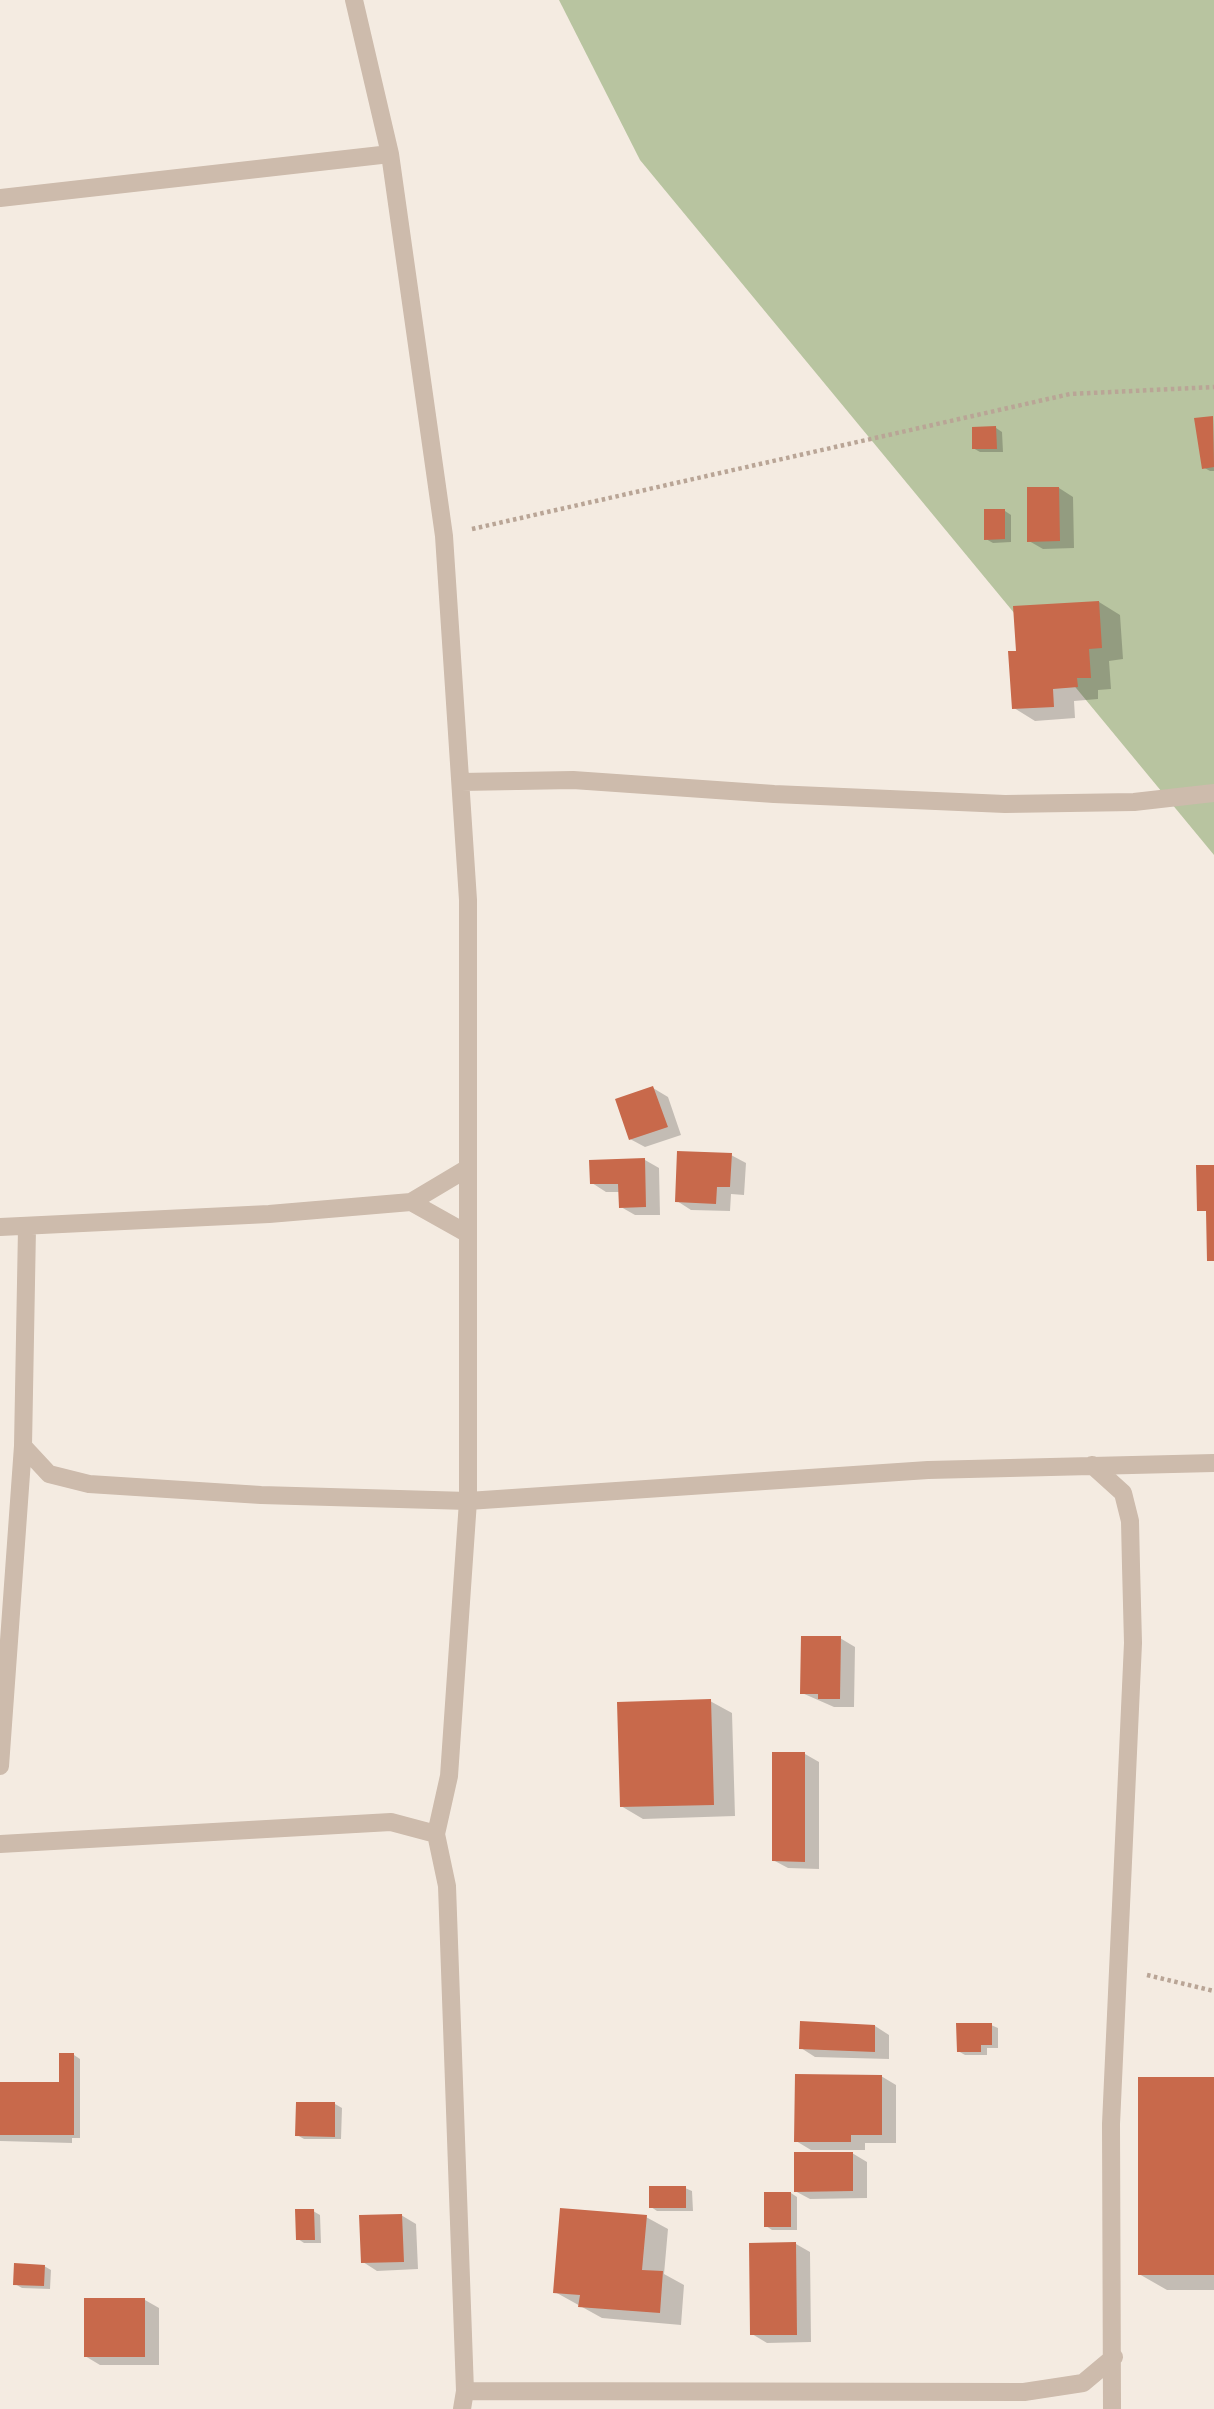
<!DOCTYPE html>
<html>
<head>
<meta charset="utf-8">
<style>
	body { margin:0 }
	canvas { display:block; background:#f4ebe1 }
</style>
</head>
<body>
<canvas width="1214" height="2409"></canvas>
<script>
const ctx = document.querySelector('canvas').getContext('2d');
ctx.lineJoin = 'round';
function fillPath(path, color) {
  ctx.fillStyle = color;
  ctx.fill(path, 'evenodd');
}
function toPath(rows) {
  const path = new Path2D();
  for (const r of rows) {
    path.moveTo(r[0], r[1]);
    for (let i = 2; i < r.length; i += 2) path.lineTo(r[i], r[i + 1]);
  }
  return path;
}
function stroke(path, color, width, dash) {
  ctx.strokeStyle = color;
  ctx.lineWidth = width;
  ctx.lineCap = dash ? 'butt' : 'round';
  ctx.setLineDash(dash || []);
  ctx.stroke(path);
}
const green = toPath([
	[559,0,1214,0,1214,855,640,160]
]);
const shadow = toPath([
	[1213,417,1214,471,1210,471,1203,467],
	[996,428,1002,432,1003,452,980,452,973,448],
	[1059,488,1073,497,1074,548,1043,549,1029,541],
	[1005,511,1011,515,1011,542,993,543,986,539],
	[1099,602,1120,615,1123,659,1109,661,1111,689,1098,690,1098,699,1074,701,1075,718,1035,721,1014,708,1018,653],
	[653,1088,668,1097,681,1135,645,1147,630,1139],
	[731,1155,746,1163,744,1195,731,1194,730,1211,691,1210,677,1201],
	[645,1160,659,1168,660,1215,635,1215,621,1207,620,1192,606,1192,592,1183],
	[840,1638,855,1647,854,1707,834,1707,802,1693],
	[710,1701,732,1713,735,1816,643,1819,621,1806],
	[805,1754,819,1762,819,1869,788,1868,773,1860],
	[991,2025,998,2028,998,2048,987,2048,987,2055,965,2055,958,2051],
	[875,2026,889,2035,889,2059,815,2057,801,2048],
	[74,2055,80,2059,80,2138,72,2138,72,2143,0,2141,0,2083,60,2083],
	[881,2076,896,2085,896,2143,865,2143,865,2150,811,2150,796,2141],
	[1214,2079,1214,2290,1167,2290,1139,2274],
	[335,2104,342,2108,341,2139,304,2139,297,2135],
	[852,2153,867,2162,867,2198,810,2199,795,2191],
	[685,2188,692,2191,693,2211,657,2211,651,2207],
	[791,2193,797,2197,797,2230,772,2230,766,2226],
	[313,2211,320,2215,321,2243,304,2243,298,2239],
	[401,2215,416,2224,418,2269,377,2271,363,2262],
	[646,2217,668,2229,664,2274,684,2285,681,2325,602,2318,555,2292],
	[796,2244,810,2252,811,2342,767,2343,752,2334],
	[44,2266,51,2270,50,2289,22,2288,15,2284],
	[145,2300,159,2308,159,2365,100,2365,85,2356]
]);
const building = toPath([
	[1213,416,1214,467,1202,469,1194,418],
	[996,426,997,449,972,449,972,427],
	[1027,487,1059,487,1060,541,1027,542],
	[984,509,1005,509,1005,539,984,540],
	[1099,601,1102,648,1089,649,1091,678,1077,678,1078,687,1053,689,1054,707,1012,709,1008,651,1016,651,1013,606],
	[653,1086,668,1127,629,1140,615,1099],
	[677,1151,732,1153,730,1187,717,1187,716,1204,675,1202],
	[645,1158,646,1207,619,1208,618,1184,590,1184,589,1160],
	[1196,1165,1214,1165,1214,1261,1207,1261,1206,1211,1197,1211],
	[801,1636,841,1636,840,1699,818,1699,818,1694,800,1694],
	[711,1699,714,1805,620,1807,617,1702],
	[772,1752,805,1752,805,1862,772,1861],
	[800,2021,875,2025,875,2052,799,2049],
	[956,2023,992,2023,992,2045,981,2045,981,2052,957,2052],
	[59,2053,74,2053,74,2135,0,2135,0,2082,59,2082],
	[795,2074,882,2075,882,2135,851,2135,851,2142,794,2142],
	[1138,2077,1214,2077,1214,2275,1138,2275],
	[296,2102,335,2102,335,2137,295,2136],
	[794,2152,853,2152,853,2191,794,2192],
	[649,2186,686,2186,686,2208,649,2208],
	[764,2192,791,2192,791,2227,764,2227],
	[560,2208,647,2215,642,2270,663,2271,660,2313,578,2307,580,2295,553,2293],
	[295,2209,314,2209,315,2240,296,2240],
	[402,2214,404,2262,361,2263,359,2215],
	[796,2242,797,2335,750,2335,749,2243],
	[14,2263,45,2265,44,2286,13,2285],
	[84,2298,145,2298,145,2357,84,2357]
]);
const path = toPath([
	[472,529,1070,394,1214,387],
	[1147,1975,1214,1991]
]);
const minor = toPath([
	[354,0,390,154],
	[0,198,390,154,444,536,468,900,468,1501,449,1776,436,1834,447,1886,465,2391,462,2409],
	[461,782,573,780,774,794,1005,804,1134,802,1214,793],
	[411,1202,468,1234],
	[0,1227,269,1214,411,1202,468,1168],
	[23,1446,49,1474,89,1484,261,1495,468,1501,928,1470,1214,1463],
	[1092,1465,1123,1493,1130,1521,1131,1566,1133,1643,1111,2124,1112,2409],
	[0,1766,23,1446,27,1228],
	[0,1844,391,1822,436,1834],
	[465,2391,1024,2392,1083,2383,1114,2357]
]);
fillPath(green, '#b8c4a0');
fillPath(shadow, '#0003');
fillPath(building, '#c8694b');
stroke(path, '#b9a596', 4.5, [3.5, 3.5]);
stroke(minor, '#cdbbac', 18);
</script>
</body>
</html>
